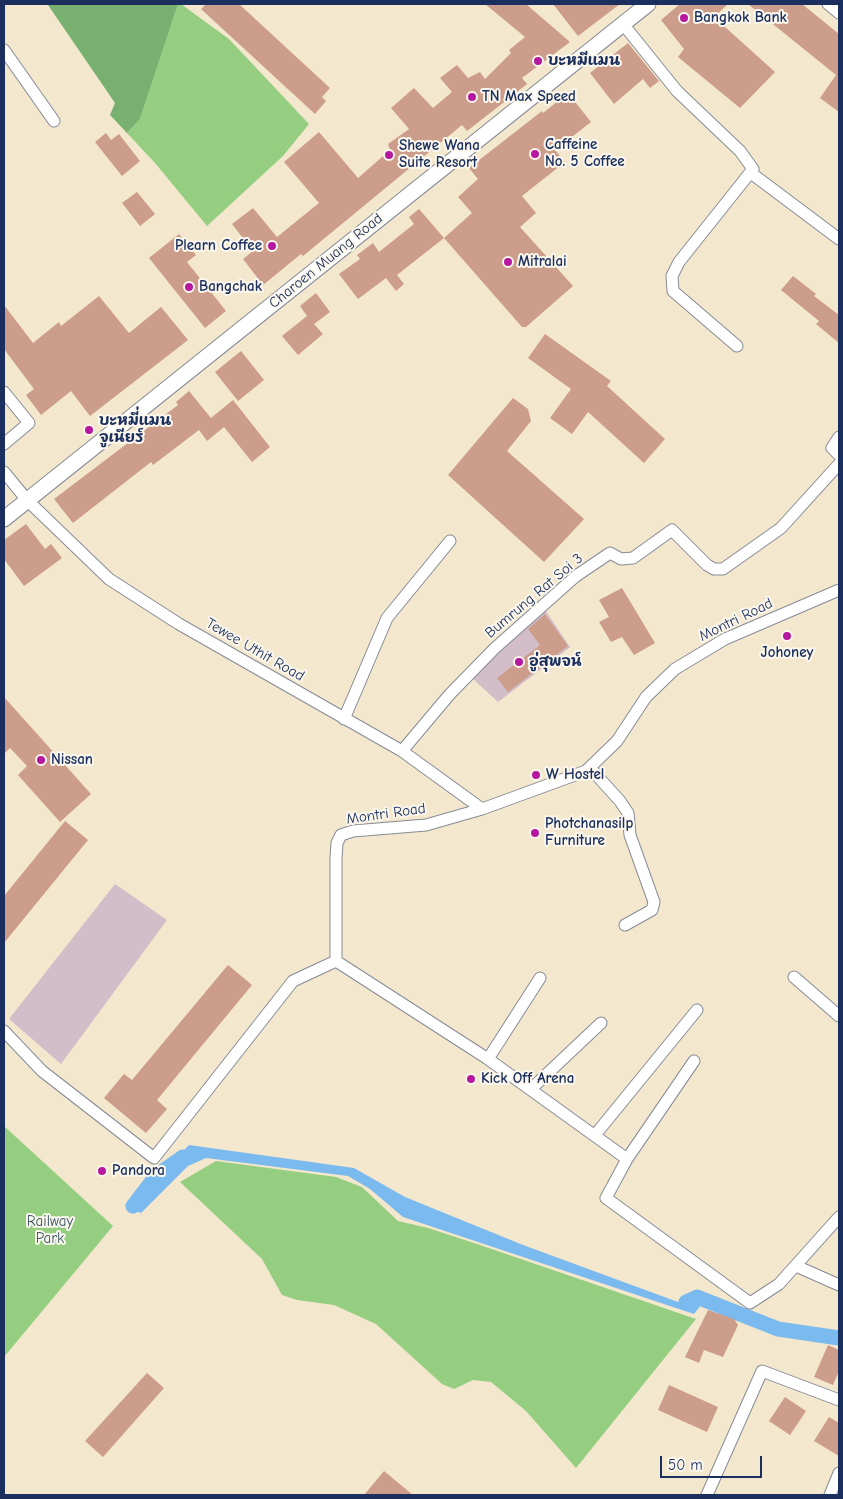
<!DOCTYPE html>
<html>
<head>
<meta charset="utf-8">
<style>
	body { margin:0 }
	#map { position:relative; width:843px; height:1499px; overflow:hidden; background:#f3e7cd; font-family:"Comic Neue",sans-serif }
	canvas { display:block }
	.frame { position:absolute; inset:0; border:5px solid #1b2f5e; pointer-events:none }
	.scale { position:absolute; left:660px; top:1456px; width:102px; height:22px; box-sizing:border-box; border:2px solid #1b2f5e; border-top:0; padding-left:6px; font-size:15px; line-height:18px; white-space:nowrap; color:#1b2f5e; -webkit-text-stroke:4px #fbf7ec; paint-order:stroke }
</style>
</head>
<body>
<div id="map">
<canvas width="843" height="1499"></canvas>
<div class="frame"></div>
<div class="scale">50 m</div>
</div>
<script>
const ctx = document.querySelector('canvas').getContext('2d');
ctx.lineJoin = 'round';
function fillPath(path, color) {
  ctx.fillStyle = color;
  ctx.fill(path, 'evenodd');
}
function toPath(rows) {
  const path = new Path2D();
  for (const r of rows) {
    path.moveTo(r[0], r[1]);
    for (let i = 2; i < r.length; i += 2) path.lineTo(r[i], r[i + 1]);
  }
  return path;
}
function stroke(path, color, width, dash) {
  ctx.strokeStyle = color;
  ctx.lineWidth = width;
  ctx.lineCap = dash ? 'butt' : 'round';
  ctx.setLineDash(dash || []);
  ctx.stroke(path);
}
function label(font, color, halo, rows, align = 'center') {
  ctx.font = font + ' "Comic Neue","Playpen Sans Thai",sans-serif';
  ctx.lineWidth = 4;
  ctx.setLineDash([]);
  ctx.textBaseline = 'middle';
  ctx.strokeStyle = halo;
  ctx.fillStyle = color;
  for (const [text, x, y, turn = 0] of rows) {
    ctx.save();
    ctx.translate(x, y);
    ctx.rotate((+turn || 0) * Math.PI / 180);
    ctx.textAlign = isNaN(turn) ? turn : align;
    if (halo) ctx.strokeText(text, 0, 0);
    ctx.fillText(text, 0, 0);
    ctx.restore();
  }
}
const industrial = toPath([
	[545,610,570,647,498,702,472,678,517,632],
	[115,884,167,920,61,1064,9,1019]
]);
const green = toPath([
	[178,4,181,4,229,39,309,124,283,156,207,226,155,163,127,133,140,119],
	[4,1126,113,1226,4,1357],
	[216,1161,336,1177,362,1187,398,1221,428,1228,477,1244,696,1319,576,1468,526,1411,491,1382,473,1380,454,1389,442,1384,376,1324,334,1305,297,1300,282,1295,262,1259,180,1182]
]);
const forest = toPath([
	[51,4,178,4,140,119,127,133,110,115,115,103,48,5]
]);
const water = toPath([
	[189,1145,354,1168,405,1197,523,1245,678,1302,698,1290,709,1295,694,1314,403,1217,370,1189,348,1176,206,1158,188,1166,141,1213,129,1208]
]);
const canal = toPath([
	[133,1206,156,1176,183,1157],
	[686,1302,697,1297,778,1329,839,1338]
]);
const building = toPath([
	[206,4,239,4,330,88,322,97,326,101,315,114,201,9],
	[485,4,526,4,570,42,522,78,527,84,503,103,467,131,462,125,303,256,301,254,263,285,243,259,253,251,232,224,253,208,277,237,319,203,284,162,319,132,358,178,390,150,388,144,409,129,391,108,414,88,433,108,452,92,440,78,457,65,468,78,480,72,485,79,511,53,509,50,525,37],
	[553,4,620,4,578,36],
	[680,4,728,4,714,17,775,72,740,108,678,57,684,49,661,20],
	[748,4,802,4,839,34,839,112,820,98,836,75],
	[628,43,659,81,650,88,643,79,614,104,590,73],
	[568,93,591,122,555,150,565,162,522,196,536,213,520,227,573,286,526,327,522,327,444,238,472,213,458,197,478,179,469,168,542,111,543,113],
	[106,133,111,140,119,134,140,161,122,176,95,142],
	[137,192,155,214,140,226,122,203],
	[419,209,444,238,397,275,404,284,396,291,386,278,358,299,339,274,360,259,357,255,373,243,379,252,414,224,409,217],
	[179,234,196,255,187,262,226,311,205,328,149,258],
	[793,276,816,294,814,296,839,315,839,343,816,324,819,321,781,290],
	[316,293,330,312,314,324,323,334,298,355,282,336,307,316,300,306],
	[99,296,129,333,161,307,188,340,90,416,71,391,41,415,26,395,34,389,4,349,4,305,33,343,59,322,61,326],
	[545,334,611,381,607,386,665,439,644,463,588,412,572,434,550,418,571,389,528,358],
	[241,351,264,380,238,401,215,372],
	[189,391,211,418,233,400,270,447,252,462,224,427,207,441,199,430,153,465,151,462,73,523,54,499,178,405,176,402],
	[513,398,528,409,531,421,507,451,584,519,544,562,448,475],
	[26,524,45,549,51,544,62,558,24,586,4,559,4,540],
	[622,588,655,643,634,655,622,637,611,642,599,622,609,617,599,600],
	[545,614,568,646,508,692,497,678,540,645,528,629],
	[4,697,91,794,60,822,18,775,27,766,10,748,4,754],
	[65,821,88,840,4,943,4,896],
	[228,965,252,985,157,1100,167,1109,146,1133,104,1098,124,1074,132,1080],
	[708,1310,734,1319,738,1325,723,1357,704,1350,699,1363,685,1357],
	[828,1345,839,1350,839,1371,833,1385,814,1377],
	[147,1373,164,1388,103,1457,85,1441],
	[669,1385,718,1407,707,1432,658,1410],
	[785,1397,806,1411,790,1435,769,1421],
	[829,1417,839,1423,839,1456,814,1441],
	[384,1471,413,1495,364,1495]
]);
const minor = toPath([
	[828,4,839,13],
	[623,24,677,91,740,151,753,169,679,262,672,276,673,291,737,346],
	[4,50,54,121],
	[751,173,839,239],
	[4,392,29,423,4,444],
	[839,437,832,448,839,455],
	[4,472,27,500,109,579,179,624,402,751,482,809],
	[344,719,387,618,450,541],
	[402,751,450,694,495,648,576,576,610,553,621,559,633,558,672,530,707,565,714,569,723,569,781,528,839,464],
	[590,768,620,801,628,813,630,835,654,902,652,910,625,925],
	[336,961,336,858,337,843,341,835,353,831,426,825,482,809,586,771,617,741,646,697,675,669,725,639,839,590],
	[336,961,488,1059,627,1159],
	[794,977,839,1016],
	[4,1031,42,1071,154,1158,293,981,336,961],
	[488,1059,540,978],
	[694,1061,627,1159,606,1198,750,1303,779,1284,839,1217],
	[531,1089,601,1023],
	[595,1135,697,1010],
	[796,1266,839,1285],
	[707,1495,762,1371,839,1400],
	[830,1495,839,1473]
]);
const secondary = toPath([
	[4,519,648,4]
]);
const markers = [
	[684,18,5,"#b5179e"],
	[538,61,5,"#b5179e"],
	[472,97,5,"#b5179e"],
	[535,154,5,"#b5179e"],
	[389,155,5,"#b5179e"],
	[272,246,5,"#b5179e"],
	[508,262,5,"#b5179e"],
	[189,287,5,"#b5179e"],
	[89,430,5,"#b5179e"],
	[787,636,5,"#b5179e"],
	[519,662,5,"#b5179e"],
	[41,760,5,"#b5179e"],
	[536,775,5,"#b5179e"],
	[535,833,5,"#b5179e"],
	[471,1079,5,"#b5179e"],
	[102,1171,5,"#b5179e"]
];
const poiNames = [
	["Bangkok Bank",694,18],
	["บะหมีแมน",548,61],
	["TN Max Speed",482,97],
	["Caffeine",545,145],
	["No. 5 Coffee",545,162],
	["Shewe Wana",399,146],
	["Suite Resort",399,163],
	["Plearn Coffee",262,246,"right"],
	["Mitralai",518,262],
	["Bangchak",199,287],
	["บะหมี่แมน",99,421],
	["จูเนียร์",99,438],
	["Johoney",787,653,"center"],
	["อู่สุพจน์",529,662],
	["Nissan",51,760],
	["W Hostel",546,775],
	["Photchanasilp",545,824],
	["Furniture",545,841],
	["Kick Off Arena",481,1079],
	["Pandora",112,1171]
];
const streetNames = [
	["Charoen Muang Road",326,261,-39],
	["Bumrung Rat Soi 3",534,596,-40],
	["Montri Road",736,620,-26],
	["Tewee Uthit Road",255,650,30],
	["Montri Road",386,814,-8]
];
const parkNames = [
	["Railway",50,1222],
	["Park",50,1239]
];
fillPath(industrial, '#d2bdc8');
fillPath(green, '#95ce81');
fillPath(forest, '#78b16f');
fillPath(water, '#7abaef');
stroke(canal, '#7abaef', 15);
fillPath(building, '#cc9d8a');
stroke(minor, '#878b96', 13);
stroke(secondary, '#878b96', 17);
stroke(minor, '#fff', 11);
stroke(secondary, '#fff', 15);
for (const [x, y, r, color] of markers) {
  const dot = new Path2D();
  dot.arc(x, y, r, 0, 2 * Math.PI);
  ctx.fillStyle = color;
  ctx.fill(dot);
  stroke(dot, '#fbf7ec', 2);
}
label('bold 15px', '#1b2f5e', '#fbf7ec', poiNames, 'left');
label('15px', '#1b2f5e', '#fbf7ec', streetNames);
label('15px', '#3a5767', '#fbf7ec', parkNames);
</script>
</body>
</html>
